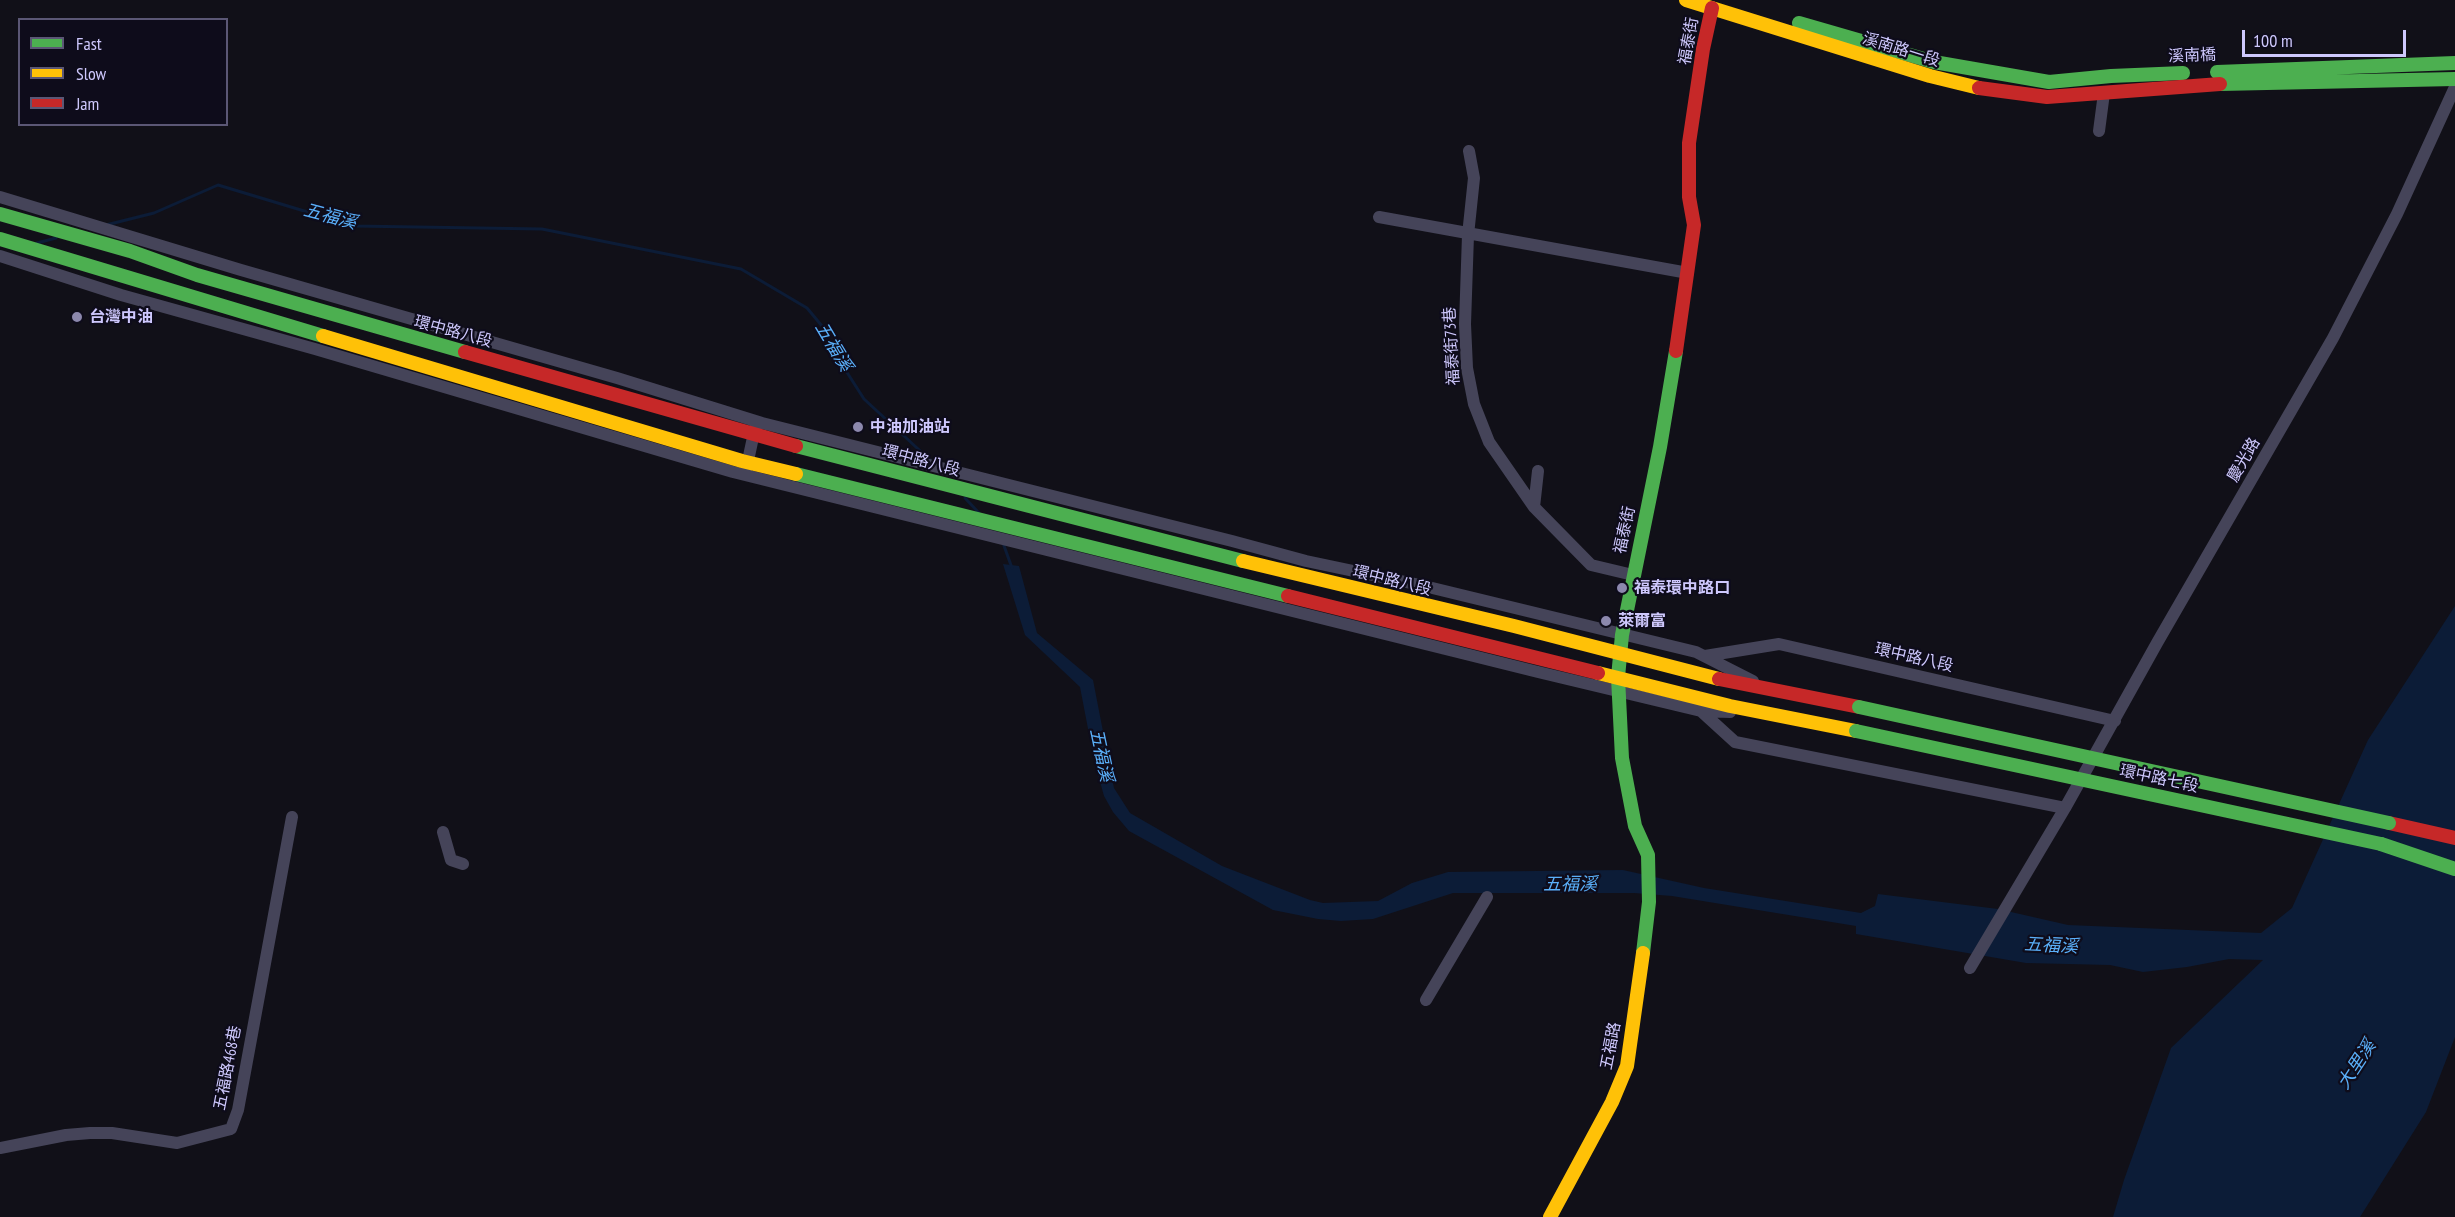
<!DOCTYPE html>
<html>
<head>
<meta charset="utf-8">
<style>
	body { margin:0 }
	#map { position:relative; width:2455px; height:1217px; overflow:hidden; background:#111018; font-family:"PT Sans Narrow",sans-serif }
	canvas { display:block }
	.legend { position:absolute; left:18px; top:18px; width:210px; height:108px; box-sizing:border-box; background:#0e0c1b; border:2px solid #5b5775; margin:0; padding:8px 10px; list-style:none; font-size:18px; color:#cec8fd }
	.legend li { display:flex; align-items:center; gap:12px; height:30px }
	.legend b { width:30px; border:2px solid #5b5775 }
	.scale { position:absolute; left:2242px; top:30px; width:164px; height:27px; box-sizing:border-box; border:3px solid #cec8fd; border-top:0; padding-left:8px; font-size:18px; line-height:21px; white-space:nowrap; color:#cec8fd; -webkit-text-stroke:4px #0e0c1b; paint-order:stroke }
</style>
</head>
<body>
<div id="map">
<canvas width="2455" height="1217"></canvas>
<ul class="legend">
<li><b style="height:8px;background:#4caf50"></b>Fast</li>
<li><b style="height:8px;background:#ffc107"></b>Slow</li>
<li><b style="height:8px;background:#c62828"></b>Jam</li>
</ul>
<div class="scale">100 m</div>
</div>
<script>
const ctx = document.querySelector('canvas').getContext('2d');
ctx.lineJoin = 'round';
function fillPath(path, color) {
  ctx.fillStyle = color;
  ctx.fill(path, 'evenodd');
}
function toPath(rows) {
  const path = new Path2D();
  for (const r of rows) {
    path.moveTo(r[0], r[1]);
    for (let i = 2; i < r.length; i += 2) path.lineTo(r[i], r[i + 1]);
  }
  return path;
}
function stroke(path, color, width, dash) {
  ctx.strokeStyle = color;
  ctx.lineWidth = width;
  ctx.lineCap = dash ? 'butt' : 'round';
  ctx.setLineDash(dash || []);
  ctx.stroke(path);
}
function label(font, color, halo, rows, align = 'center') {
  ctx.font = font + ' "PT Sans Narrow","Noto Sans TC",sans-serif';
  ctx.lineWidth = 4.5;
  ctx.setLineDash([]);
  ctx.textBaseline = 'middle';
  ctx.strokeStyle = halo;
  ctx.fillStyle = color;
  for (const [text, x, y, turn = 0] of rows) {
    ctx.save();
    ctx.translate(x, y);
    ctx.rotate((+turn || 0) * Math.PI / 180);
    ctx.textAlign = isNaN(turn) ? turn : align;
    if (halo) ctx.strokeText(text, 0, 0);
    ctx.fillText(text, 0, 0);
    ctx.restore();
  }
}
const water = toPath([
	[1003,564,1019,566,1037,633,1093,680,1114,788,1130,813,1222,866,1310,900,1323,903,1378,901,1412,883,1448,872,1623,870,1704,888,1861,913,1875,906,1878,894,1998,909,2068,925,2261,933,2292,908,2368,740,2455,606,2455,1037,2426,1112,2360,1217,2113,1217,2124,1180,2171,1048,2263,960,2229,959,2187,967,2143,972,2110,965,2026,963,1856,934,1856,926,1672,896,1634,893,1453,893,1373,919,1341,921,1318,919,1273,910,1129,831,1113,812,1104,796,1094,760,1080,687,1025,635]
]);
const stream = toPath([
	[106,225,154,213,218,185,354,226,542,229,741,269,807,308,822,326,832,349,864,399,930,460],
	[37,243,56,238],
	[965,498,979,513],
	[1003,543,1012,568]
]);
const street = toPath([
	[2099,131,2104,93],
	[1469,151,1474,178,1468,235,1465,324,1467,368,1474,404,1489,442,1534,507,1591,565,1633,575],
	[0,197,241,270,617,378,762,423,1232,541,1306,561,1420,585,1696,652,1753,681],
	[1379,217,1688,273],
	[0,256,121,295,315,349,733,472,1538,672,1701,711,1730,712],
	[746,470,755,428],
	[1534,507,1538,471],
	[1705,656,1779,644,2115,721],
	[1701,711,1735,742,2065,808],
	[443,832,451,860,463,864],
	[1970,968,2065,808,2157,643,2333,338,2397,214,2455,87],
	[1426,1000,1487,897],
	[0,1148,66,1135,90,1133,112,1133,177,1143,231,1129,238,1110,292,817]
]);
const fast = toPath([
	[1799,23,1934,62,2049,82,2111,76,2183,73],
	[2217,72,2455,63],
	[2220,84,2455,79],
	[0,214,130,251,197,275,465,352],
	[0,239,323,336],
	[796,446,1243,561],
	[796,474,1288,596],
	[2381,844,2455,869],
	[1643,953,1649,902,1648,855,1635,826,1622,758,1618,677,1622,635,1660,447,1676,351]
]);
const slow = toPath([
	[1686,0,1930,76,1979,88],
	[323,336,742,461,796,474],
	[1243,561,1514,626,1719,679],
	[1598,673,1730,706,1856,731],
	[1550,1217,1612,1102,1627,1066,1643,953]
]);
const jam = toPath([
	[1979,88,2047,97,2220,84],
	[1676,351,1694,225,1689,197,1689,143,1703,49,1712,8],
	[465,352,796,446],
	[1288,596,1598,673],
	[1719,679,1859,707],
	[2389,823,2455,838]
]);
const fastBridge = toPath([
	[1859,707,2389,823],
	[1856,731,2381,844]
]);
const markers = [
	[77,317,6,"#8c88ad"],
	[858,427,6,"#8c88ad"],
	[1622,588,6,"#8c88ad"],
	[1606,621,6,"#8c88ad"]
];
const streetNames = [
	["福泰街",1689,41,-80],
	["溪南路一段",1901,50,17],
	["溪南橋",2192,56,-2],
	["環中路八段",453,332,15],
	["福泰街73巷",1452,346,-93],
	["慶光路",2244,460,-60],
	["環中路八段",921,461,15],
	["福泰街",1625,530,-78],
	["環中路八段",1392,581,14],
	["環中路八段",1914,658,13],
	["環中路七段",2159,779,12],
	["五福路",1611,1046,-79],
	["五福路468巷",228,1068,-79]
];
const poiNames = [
	["台灣中油",89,317],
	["中油加油站",870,427],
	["福泰環中路口",1634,588],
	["萊爾富",1618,621]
];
const waterNames = [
	["五福溪",330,217,15],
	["五福溪",833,347,59],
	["五福溪",1101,755,78],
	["五福溪",1570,885],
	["五福溪",2051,946,3],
	["大里溪",2357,1065,-57]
];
fillPath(water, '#0c1c37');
stroke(stream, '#0c1c37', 3);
stroke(street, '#454459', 12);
stroke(fast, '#4caf50', 14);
stroke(slow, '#ffc107', 14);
stroke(jam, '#c62828', 14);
stroke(fastBridge, '#4caf50', 14);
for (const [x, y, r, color] of markers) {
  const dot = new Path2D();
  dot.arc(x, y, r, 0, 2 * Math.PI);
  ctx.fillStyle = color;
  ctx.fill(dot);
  stroke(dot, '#0e0c1b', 2);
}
label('16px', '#cec8fd', '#0e0c1b', streetNames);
label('bold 16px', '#cec8fd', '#0e0c1b', poiNames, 'left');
label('italic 18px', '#5aaff9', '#0e0c1b', waterNames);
</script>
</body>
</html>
